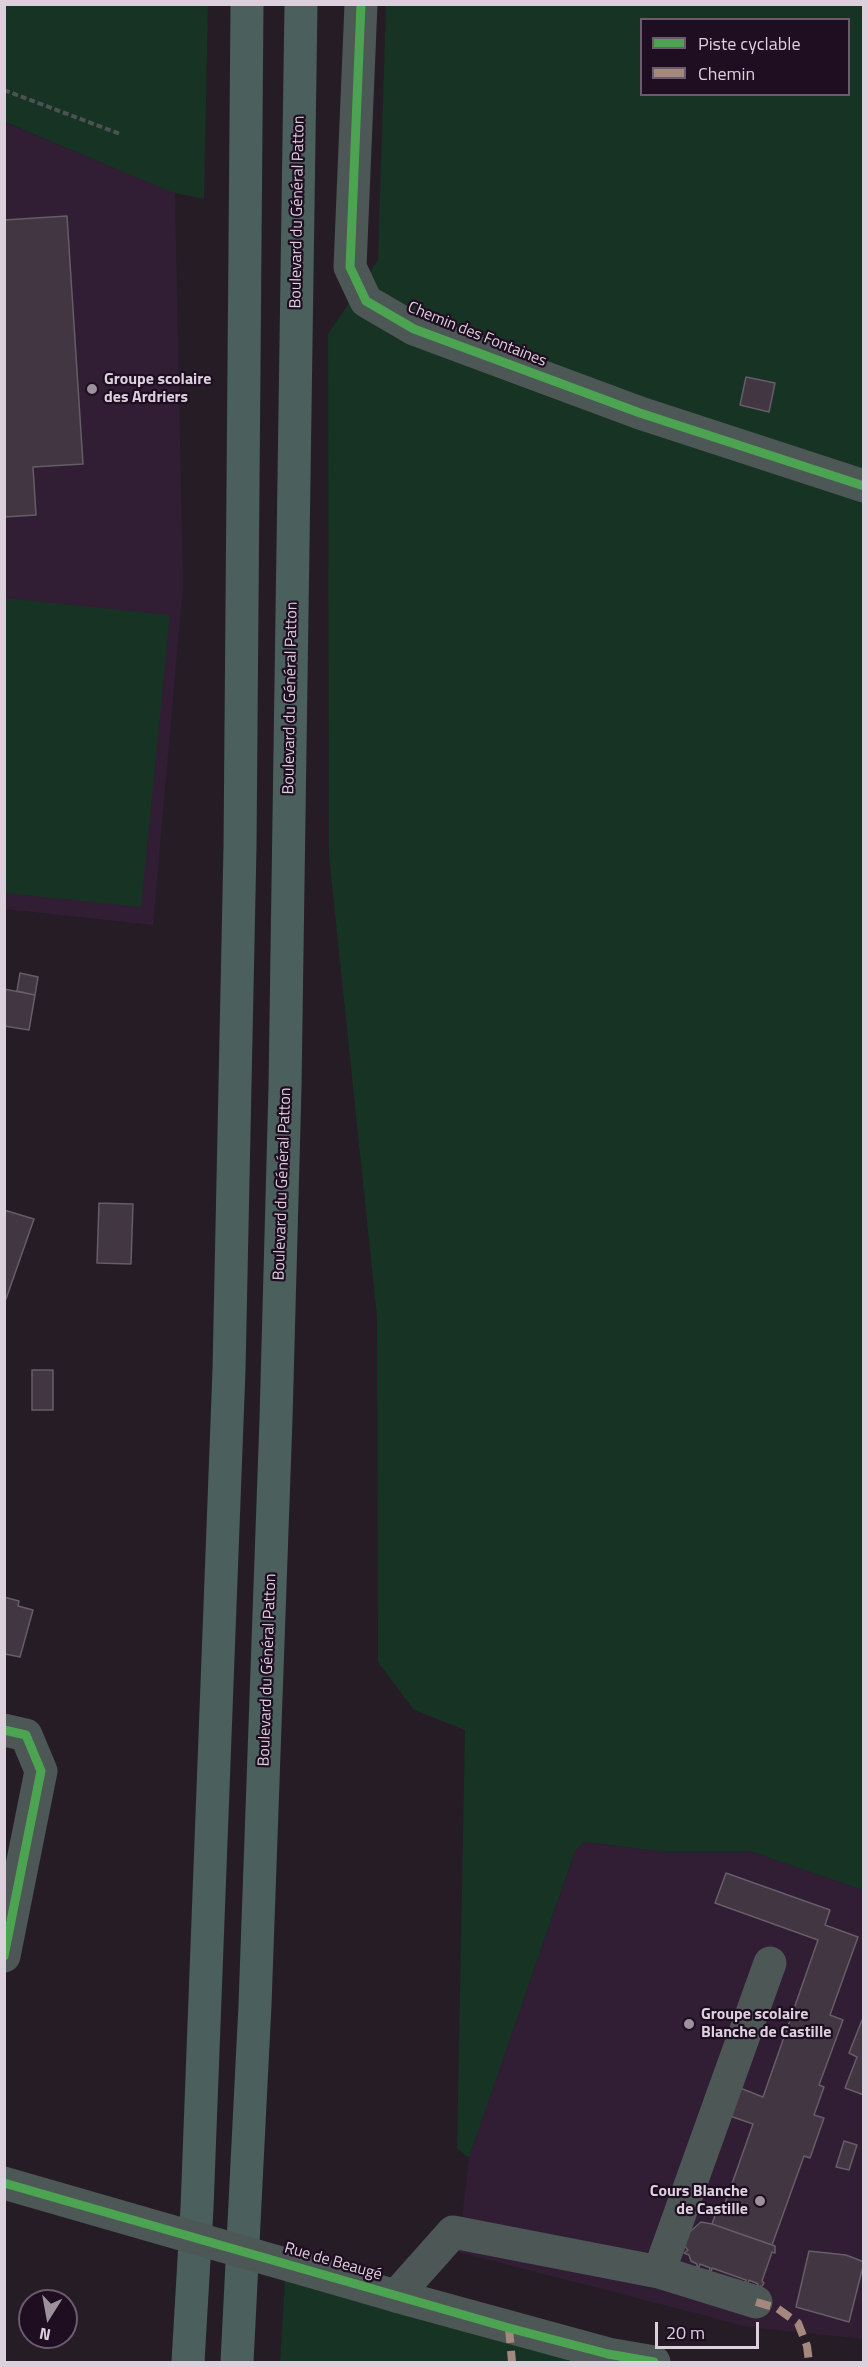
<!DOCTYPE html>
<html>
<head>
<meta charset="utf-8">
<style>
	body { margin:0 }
	#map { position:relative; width:868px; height:2367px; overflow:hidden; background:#261c26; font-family:"Titillium Web",sans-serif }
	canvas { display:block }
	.frame { position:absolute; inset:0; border:6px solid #dcd0dd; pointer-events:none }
	.legend { position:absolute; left:640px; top:18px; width:210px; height:78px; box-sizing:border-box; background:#1f0e21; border:2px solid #6b5c6c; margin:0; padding:8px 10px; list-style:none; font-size:18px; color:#dcd0dd }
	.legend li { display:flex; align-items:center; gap:12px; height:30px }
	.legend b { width:30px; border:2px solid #6b5c6c }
	.north { position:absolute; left:18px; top:2289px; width:60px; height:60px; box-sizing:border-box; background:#1f0e21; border:2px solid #6b5c6c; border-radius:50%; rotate:191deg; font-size:16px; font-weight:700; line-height:24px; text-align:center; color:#dcd0dd }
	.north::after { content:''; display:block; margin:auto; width:21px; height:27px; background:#9c919d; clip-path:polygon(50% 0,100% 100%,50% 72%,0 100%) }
	.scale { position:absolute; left:655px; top:2322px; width:104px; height:27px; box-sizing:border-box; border:3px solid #dcd0dd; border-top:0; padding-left:8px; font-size:18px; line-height:21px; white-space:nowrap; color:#dcd0dd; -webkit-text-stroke:4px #1f0e21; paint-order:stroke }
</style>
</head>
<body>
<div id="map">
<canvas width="868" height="2367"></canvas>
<div class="frame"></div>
<ul class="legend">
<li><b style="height:8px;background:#4ca352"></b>Piste cyclable</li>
<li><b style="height:8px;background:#a5887d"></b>Chemin</li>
</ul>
<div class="north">N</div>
<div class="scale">20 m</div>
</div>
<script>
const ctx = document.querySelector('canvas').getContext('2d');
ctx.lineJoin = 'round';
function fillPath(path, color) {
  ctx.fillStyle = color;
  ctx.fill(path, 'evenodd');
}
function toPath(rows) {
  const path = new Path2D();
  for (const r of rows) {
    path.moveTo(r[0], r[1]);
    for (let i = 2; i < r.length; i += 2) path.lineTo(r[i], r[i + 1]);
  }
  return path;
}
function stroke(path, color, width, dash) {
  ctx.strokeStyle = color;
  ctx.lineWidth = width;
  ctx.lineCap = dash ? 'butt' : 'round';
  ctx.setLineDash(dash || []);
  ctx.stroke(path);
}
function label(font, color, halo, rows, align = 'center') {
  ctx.font = font + ' "Titillium Web",sans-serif';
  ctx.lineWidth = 4.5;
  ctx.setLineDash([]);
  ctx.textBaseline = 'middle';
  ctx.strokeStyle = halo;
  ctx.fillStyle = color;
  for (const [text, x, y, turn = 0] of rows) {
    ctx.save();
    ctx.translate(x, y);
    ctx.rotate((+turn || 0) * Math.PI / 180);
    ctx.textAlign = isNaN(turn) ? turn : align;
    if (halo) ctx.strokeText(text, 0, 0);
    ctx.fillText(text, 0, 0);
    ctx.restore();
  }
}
const built = toPath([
	[4,122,175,193,183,585,153,925,5,909],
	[584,1842,659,1851,749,1851,863,1890,863,2339,749,2327,458,2252,469,2158,575,1851]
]);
const green = toPath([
	[4,5,208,5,204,199,171,192,5,122],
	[386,5,863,5,863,1890,749,1851,659,1851,584,1842,575,1851,469,2158,457,2148,465,1730,414,1710,378,1662,377,1317,329,856,328,334,378,260],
	[642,20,848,20,848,94,642,94],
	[5,598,170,615,141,907,5,893],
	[286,2264,654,2362,280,2362]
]);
const building = toPath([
	[67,216,83,464,33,467,36,515,4,517,4,220,67,216],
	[746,377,775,383,769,412,740,405,746,377],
	[20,973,38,977,35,995,17,991,20,973],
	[4,989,35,995,29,1030,4,1026,4,989],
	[99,1203,133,1204,131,1264,97,1263,99,1203],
	[4,1210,34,1219,6,1299,4,1298,4,1210],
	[32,1370,53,1370,53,1410,32,1410,32,1370],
	[4,1597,19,1601,18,1606,33,1610,20,1657,5,1654,4,1597],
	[726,1873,830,1910,825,1925,858,1937,830,2015,843,2020,819,2085,824,2087,814,2115,824,2118,810,2158,804,2156,772,2245,712,2224,717,2210,722,2212,753,2124,730,2116,740,2088,763,2097,818,1940,715,1903,726,1873],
	[862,2020,864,2020,864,2095,845,2088,857,2057,849,2053,862,2020],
	[844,2141,857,2145,849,2170,836,2167,844,2141],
	[701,2222,712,2224,775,2246,775,2253,772,2252,762,2281,764,2283,762,2286,757,2287,758,2284,749,2280,748,2284,745,2283,746,2280,712,2268,711,2272,709,2271,710,2268,700,2264,699,2267,697,2267,697,2264,691,2261,689,2255,684,2253,688,2250,683,2244,685,2236,701,2222],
	[809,2251,846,2255,864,2262,849,2322,796,2307,809,2251]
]);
const path = toPath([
	[4,90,120,134]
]);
const minor = toPath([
	[361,4,350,267,366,301,414,329,640,413,864,486],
	[4,1730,26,1735,41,1771,4,1956],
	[659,2272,770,1963],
	[654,2362,608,2354,396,2296,453,2232,659,2272,756,2302]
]);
const highway = toPath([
	[188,2362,197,2208,229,1370,240,847,247,4],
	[237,2362,255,2005,276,1419,285,1088,301,4]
]);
const minorBridge = toPath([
	[4,2183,396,2296]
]);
const quiet = toPath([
	[756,2302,777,2308,798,2323,807,2346,809,2362],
	[509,2328,512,2362]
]);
const cycleway = toPath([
	[361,4,350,267,366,301,414,329,640,413,864,486],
	[4,1730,26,1735,41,1771,4,1956],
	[4,2183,509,2328,608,2354,654,2362]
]);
const markers = [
	[92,389,6,"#9c919d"],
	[689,2024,6,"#9c919d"],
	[760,2201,6,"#9c919d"]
];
const streetNames = [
	["Boulevard du Général Patton",298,212,-89],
	["Chemin des Fontaines",477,335,22],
	["Boulevard du Général Patton",291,698,-89],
	["Boulevard du Général Patton",283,1184,-88],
	["Boulevard du Général Patton",268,1670,-88],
	["Rue de Beaugé",333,2262,16]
];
const poiNames = [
	["Groupe scolaire",104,380],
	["des Ardriers",104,398],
	["Groupe scolaire",701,2015],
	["Blanche de Castille",701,2033],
	["Cours Blanche",748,2192,"right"],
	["de Castille",748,2210,"right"]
];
fillPath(built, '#311d34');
fillPath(green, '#173323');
fillPath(building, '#413642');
stroke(building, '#665d67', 1.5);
stroke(path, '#4c5253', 4, [6, 3]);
stroke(minor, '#4c5756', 33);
stroke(highway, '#4b5f5d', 33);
stroke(minorBridge, '#4c5756', 33);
stroke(quiet, '#a5887d', 8, [15, 8]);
stroke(cycleway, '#4ca352', 9);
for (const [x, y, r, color] of markers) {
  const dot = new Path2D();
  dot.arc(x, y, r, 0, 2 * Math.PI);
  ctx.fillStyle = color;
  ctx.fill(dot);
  stroke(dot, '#1f0e21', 2);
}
label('16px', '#dcd0dd', '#1f0e21', streetNames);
label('bold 16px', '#dcd0dd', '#1f0e21', poiNames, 'left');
</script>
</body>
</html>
